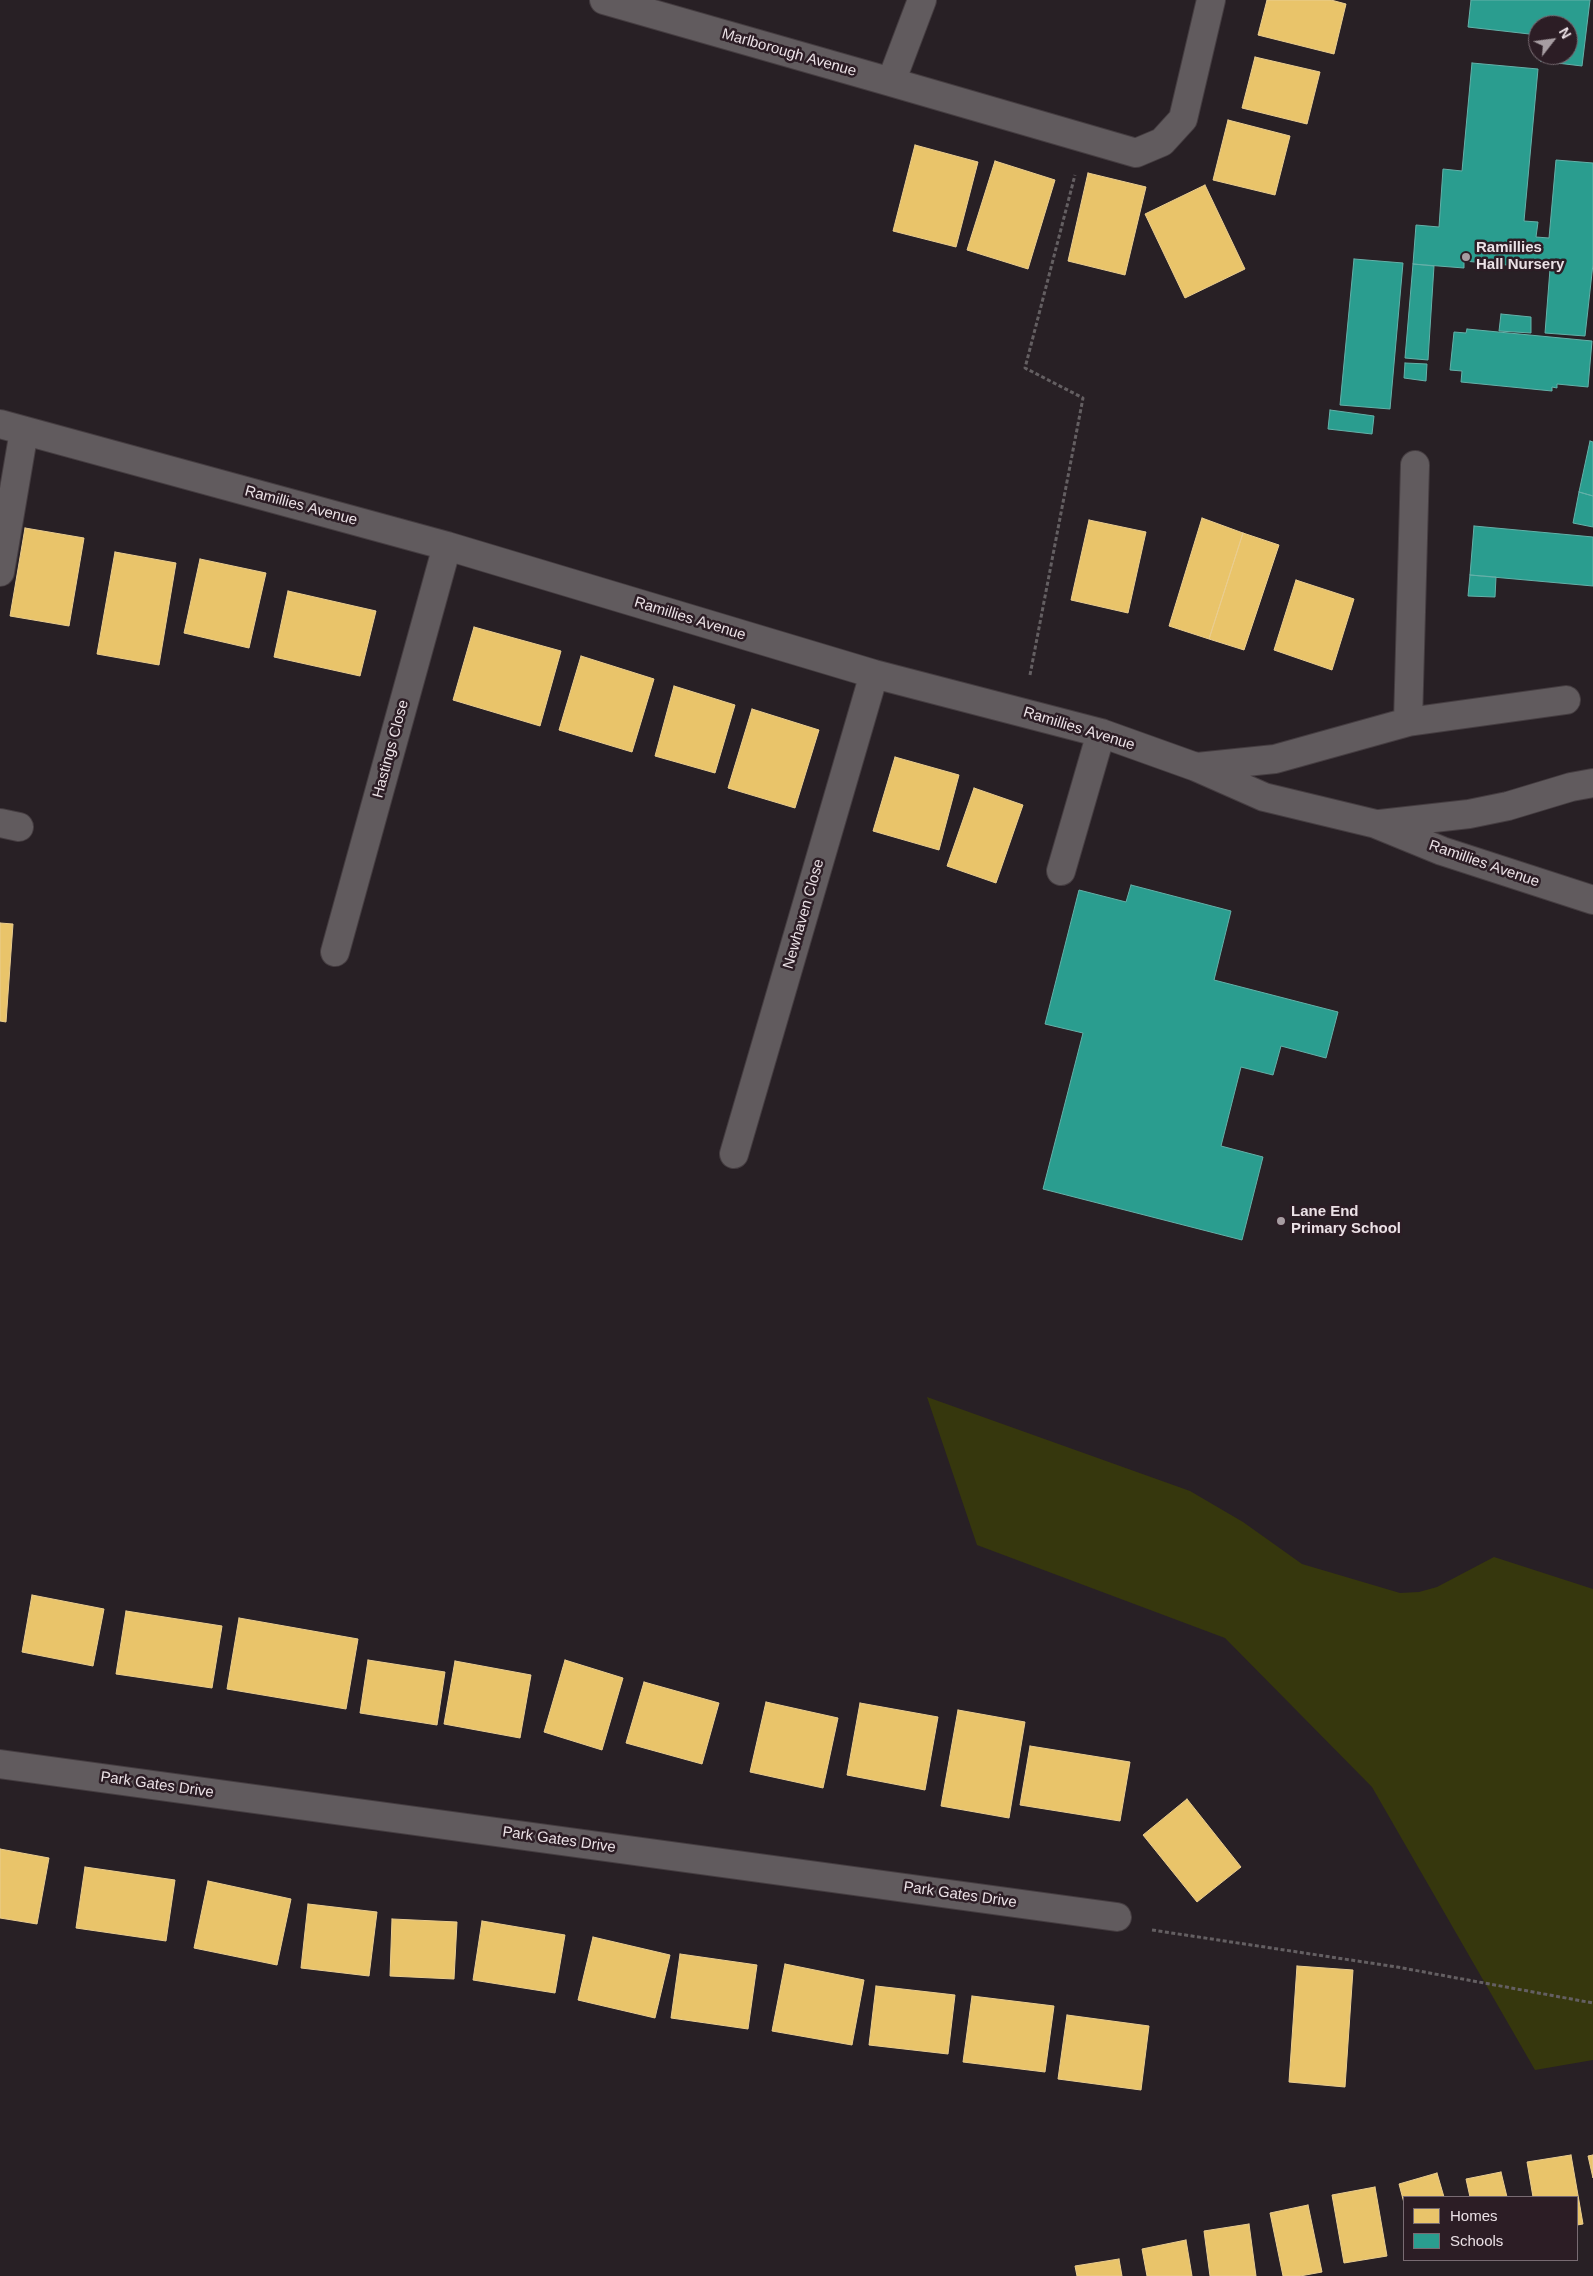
<!DOCTYPE html>
<html>
<head>
<meta charset="utf-8">
<style>
	body { margin:0 }
	#map { position:relative; width:1593px; height:2276px; overflow:hidden; background:#282025; font-family:Arial,sans-serif }
	canvas { display:block }
	.legend { position:absolute; left:1403px; top:2196px; width:175px; height:65px; box-sizing:border-box; background:#2c1d25; border:1px solid #786b72; margin:0; padding:6px 9px; list-style:none; font-size:15px; color:#ebe1e6 }
	.legend li { display:flex; align-items:center; gap:10px; height:25px }
	.legend b { width:25px; border:1px solid #786b72 }
	.north { position:absolute; left:1528px; top:15px; width:50px; height:50px; box-sizing:border-box; background:#2c1d25; border:1px solid #786b72; border-radius:50%; rotate:60deg; font-size:14px; font-weight:700; line-height:20px; text-align:center; color:#ebe1e6 }
	.north::after { content:''; display:block; margin:auto; width:18px; height:22px; background:#a79da2; clip-path:polygon(50% 0,100% 100%,50% 72%,0 100%) }
</style>
</head>
<body>
<div id="map">
<canvas width="1593" height="2276"></canvas>
<ul class="legend">
<li><b style="height:14px;background:#e9c46a"></b>Homes</li>
<li><b style="height:14px;background:#2a9d8f"></b>Schools</li>
</ul>
<div class="north">N</div>
</div>
<script>
const ctx = document.querySelector('canvas').getContext('2d');
ctx.lineJoin = 'round';
function fillPath(path, color) {
  ctx.fillStyle = color;
  ctx.fill(path, 'evenodd');
}
function toPath(rows) {
  const path = new Path2D();
  for (const r of rows) {
    path.moveTo(r[0], r[1]);
    for (let i = 2; i < r.length; i += 2) path.lineTo(r[i], r[i + 1]);
  }
  return path;
}
function stroke(path, color, width, dash) {
  ctx.strokeStyle = color;
  ctx.lineWidth = width;
  ctx.lineCap = dash ? 'butt' : 'round';
  ctx.setLineDash(dash || []);
  ctx.stroke(path);
}
function label(font, color, halo, rows, align = 'center') {
  ctx.font = font + ' Arial,sans-serif';
  ctx.lineWidth = 5;
  ctx.setLineDash([]);
  ctx.textBaseline = 'middle';
  ctx.strokeStyle = halo;
  ctx.fillStyle = color;
  for (const [text, x, y, turn = 0] of rows) {
    ctx.save();
    ctx.translate(x, y);
    ctx.rotate((+turn || 0) * Math.PI / 180);
    ctx.textAlign = isNaN(turn) ? turn : align;
    if (halo) ctx.strokeText(text, 0, 0);
    ctx.fillText(text, 0, 0);
    ctx.restore();
  }
}
const green = toPath([
	[927,1397,1190,1491,1243,1522,1302,1564,1400,1593,1419,1592,1437,1587,1494,1557,1593,1589,1593,2060,1535,2070,1372,1787,1225,1638,977,1545]
]);
const homes = toPath([
	[1267,0,1331,0,1346,4,1334,54,1258,35,1267,0],
	[1255,57,1320,72,1307,124,1242,108,1255,57],
	[1228,120,1290,136,1275,195,1213,180,1228,120],
	[915,145,978,162,956,247,893,231,915,145],
	[995,161,1055,180,1028,269,967,250,995,161],
	[1088,173,1146,187,1125,275,1068,261,1088,173],
	[1205,185,1245,269,1185,298,1145,214,1205,185],
	[1202,518,1243,533,1209,639,1169,626,1202,518],
	[1089,520,1146,532,1128,613,1071,600,1089,520],
	[25,528,84,538,69,626,10,616,25,528],
	[1243,533,1279,545,1244,650,1209,639,1243,533],
	[115,552,176,563,159,665,97,654,115,552],
	[200,559,266,573,249,648,184,633,200,559],
	[1296,580,1354,599,1332,670,1274,650,1296,580],
	[288,591,376,611,360,676,274,657,288,591],
	[474,627,561,651,540,726,453,700,474,627],
	[581,656,654,679,632,752,559,730,581,656],
	[674,686,735,705,715,773,655,756,674,686],
	[752,709,819,730,795,808,728,788,752,709],
	[895,757,959,775,939,850,873,831,895,757],
	[974,788,1023,805,996,883,947,866,974,788],
	[0,923,13,924,6,1022,0,1021,0,923],
	[32,1595,104,1609,93,1666,22,1652,32,1595],
	[126,1611,222,1626,212,1688,116,1674,126,1611],
	[239,1618,358,1639,346,1709,227,1689,239,1618],
	[368,1660,445,1672,437,1725,360,1713,368,1660],
	[565,1660,623,1678,602,1750,544,1732,565,1660],
	[455,1661,531,1675,520,1738,444,1724,455,1661],
	[644,1682,719,1703,702,1764,626,1743,644,1682],
	[766,1702,838,1718,823,1788,750,1772,766,1702],
	[860,1703,938,1717,925,1790,847,1775,860,1703],
	[958,1710,1025,1722,1009,1818,941,1806,958,1710],
	[1030,1746,1130,1762,1120,1821,1020,1805,1030,1746],
	[1187,1799,1241,1867,1197,1902,1143,1835,1187,1799],
	[0,1849,49,1858,37,1924,0,1918,0,1849],
	[85,1867,175,1880,166,1941,76,1928,85,1867],
	[208,1881,291,1899,277,1965,194,1948,208,1881],
	[308,1904,377,1912,369,1976,301,1968,308,1904],
	[392,1919,457,1922,454,1979,390,1976,392,1919],
	[482,1921,565,1935,555,1993,473,1980,482,1921],
	[593,1937,670,1955,655,2018,578,2000,593,1937],
	[680,1954,757,1965,748,2029,671,2018,680,1954],
	[785,1964,864,1980,852,2045,772,2031,785,1964],
	[1297,1966,1353,1970,1345,2087,1289,2082,1297,1966],
	[876,1986,955,1995,948,2054,869,2045,876,1986],
	[972,1996,1054,2006,1045,2072,963,2062,972,1996],
	[1067,2015,1149,2026,1141,2090,1058,2079,1067,2015],
	[1571,2155,1583,2224,1577,2225,1577,2197,1533,2197,1527,2162,1571,2155],
	[1593,2155,1593,2178,1588,2156,1593,2155],
	[1501,2172,1507,2197,1470,2197,1466,2179,1501,2172],
	[1437,2173,1444,2197,1404,2197,1404,2203,1399,2184,1437,2173],
	[1375,2187,1387,2256,1344,2263,1332,2195,1375,2187],
	[1308,2205,1322,2272,1300,2276,1283,2276,1270,2213,1308,2205],
	[1249,2224,1256,2276,1210,2276,1204,2231,1249,2224],
	[1186,2240,1192,2276,1147,2276,1142,2249,1186,2240],
	[1119,2259,1122,2276,1077,2276,1075,2266,1119,2259]
]);
const schools = toPath([
	[1471,0,1590,0,1582,66,1540,61,1540,55,1568,55,1568,25,1538,25,1538,35,1468,27,1471,0],
	[1472,63,1538,69,1524,221,1538,222,1536,237,1549,238,1556,160,1593,163,1593,264,1585,336,1545,333,1550,269,1464,261,1464,268,1413,264,1416,225,1439,227,1443,169,1462,171,1472,63],
	[1354,259,1403,263,1390,409,1340,405,1354,259],
	[1413,264,1434,266,1428,360,1405,358,1413,264],
	[1501,314,1531,317,1531,333,1499,331,1501,314],
	[1467,329,1592,341,1588,387,1557,384,1557,388,1552,387,1552,391,1461,382,1462,371,1450,370,1454,332,1466,333,1467,329],
	[1405,363,1427,364,1426,381,1404,378,1405,363],
	[1330,410,1374,416,1372,434,1328,429,1330,410],
	[1590,441,1593,442,1593,496,1579,492,1590,441],
	[1579,492,1593,496,1593,527,1573,523,1579,492],
	[1474,526,1593,537,1593,586,1470,575,1474,526],
	[1470,575,1496,577,1495,597,1468,596,1470,575],
	[1131,885,1231,911,1214,980,1338,1012,1326,1058,1281,1046,1273,1075,1241,1067,1221,1146,1263,1157,1242,1240,1043,1189,1083,1033,1045,1024,1079,890,1126,902,1131,885]
]);
const path = toPath([
	[1030,675,1083,398,1025,368,1075,175],
	[1152,1930,1397,1967,1593,2003]
]);
const minor = toPath([
	[604,0,891,82,922,0],
	[891,82,1136,153,1162,142,1183,119,1211,0],
	[0,424,447,546,874,674,1101,733,1196,767,1264,797,1376,824,1442,851,1593,900],
	[0,572,24,431],
	[1408,722,1415,465],
	[1197,767,1275,759,1408,722,1566,700],
	[0,823,19,827],
	[1380,824,1469,814,1508,806,1571,787,1593,783],
	[1061,871,1101,733],
	[335,952,447,546],
	[734,1154,874,674],
	[0,1764,1117,1917]
]);
const markers = [
	[1466,257,5,"#a79da2"],
	[1281,1221,5,"#a79da2"]
];
const streetNames = [
	["Marlborough Avenue",789,53,16],
	["Ramillies Avenue",301,506,15],
	["Ramillies Avenue",690,619,17],
	["Ramillies Avenue",1079,729,17],
	["Hastings Close",391,749,-75],
	["Ramillies Avenue",1484,864,19],
	["Newhaven Close",804,914,-74],
	["Park Gates Drive",157,1785,8],
	["Park Gates Drive",559,1840,8],
	["Park Gates Drive",960,1895,8]
];
const poiNames = [
	["Ramillies",1476,248],
	["Hall Nursery",1476,265],
	["Lane End",1291,1212],
	["Primary School",1291,1229]
];
fillPath(green, '#36370d');
fillPath(homes, '#e9c46a');
stroke(homes, '#eacd8f', 1);
fillPath(schools, '#2a9d8f');
stroke(schools, '#64b1a9', 1);
stroke(minor, '#453d41', 30);
stroke(path, '#645f62', 3, [4, 2.5]);
stroke(minor, '#615b5e', 28);
for (const [x, y, r, color] of markers) {
  const dot = new Path2D();
  dot.arc(x, y, r, 0, 2 * Math.PI);
  ctx.fillStyle = color;
  ctx.fill(dot);
  stroke(dot, '#2c1d25', 2);
}
label('15px', '#ebe1e6', '#2c1d25', streetNames);
label('bold 15px', '#ebe1e6', '#2c1d25', poiNames, 'left');
</script>
</body>
</html>
